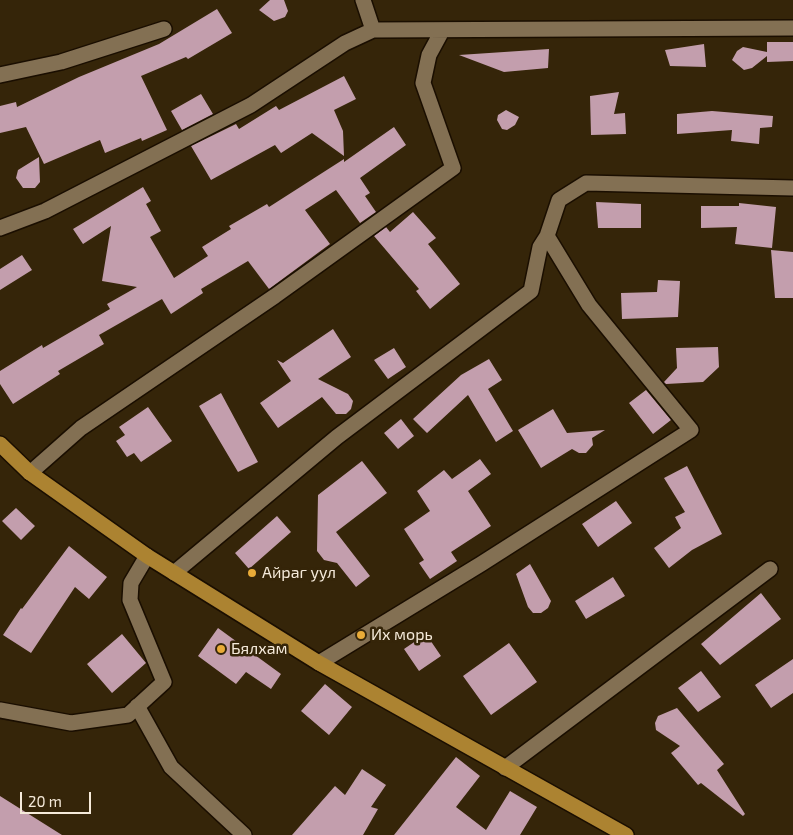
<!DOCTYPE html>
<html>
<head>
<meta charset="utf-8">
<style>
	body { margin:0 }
	#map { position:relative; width:793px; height:835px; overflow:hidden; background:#352509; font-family:"Exo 2",sans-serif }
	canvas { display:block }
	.scale { position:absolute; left:20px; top:792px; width:71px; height:22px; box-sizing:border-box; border:2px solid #f5eada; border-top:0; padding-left:6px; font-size:15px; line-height:18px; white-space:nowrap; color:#f5eada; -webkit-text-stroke:4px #352509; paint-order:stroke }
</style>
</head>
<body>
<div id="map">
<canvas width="793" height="835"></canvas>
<div class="scale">20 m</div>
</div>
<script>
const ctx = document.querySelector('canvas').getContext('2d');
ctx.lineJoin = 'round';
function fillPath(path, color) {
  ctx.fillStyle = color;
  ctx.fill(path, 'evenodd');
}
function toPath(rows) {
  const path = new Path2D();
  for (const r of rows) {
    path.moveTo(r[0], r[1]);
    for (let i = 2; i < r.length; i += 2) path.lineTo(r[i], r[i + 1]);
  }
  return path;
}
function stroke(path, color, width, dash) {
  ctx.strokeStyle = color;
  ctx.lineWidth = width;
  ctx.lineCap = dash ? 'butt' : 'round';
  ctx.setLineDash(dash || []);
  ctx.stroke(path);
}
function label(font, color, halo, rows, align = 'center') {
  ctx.font = font + ' "Exo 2",sans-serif';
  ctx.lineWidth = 5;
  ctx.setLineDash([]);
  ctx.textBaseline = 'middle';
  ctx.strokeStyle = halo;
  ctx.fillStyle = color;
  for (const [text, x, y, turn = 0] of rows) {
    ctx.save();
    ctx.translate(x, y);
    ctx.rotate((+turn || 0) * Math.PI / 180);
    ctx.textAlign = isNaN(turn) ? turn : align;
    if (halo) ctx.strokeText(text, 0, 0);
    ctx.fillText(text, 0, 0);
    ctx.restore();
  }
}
const building = toPath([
	[270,0,284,0,288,11,285,17,274,21,259,10],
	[217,9,232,33,188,59,186,57,141,76,167,130,142,141,141,138,105,153,100,140,44,164,26,127,0,133,0,106,16,102,17,107,79,77,159,44],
	[767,42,793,42,793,61,767,62,767,56,752,68,744,70,732,60,737,51,743,47,767,52],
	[704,44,706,67,670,66,665,50],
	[549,49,548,68,504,72,459,55],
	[344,76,356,99,334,110,343,131,344,156,312,133,281,153,275,145,211,180,191,146,236,124,239,129,276,106,279,110],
	[619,92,614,114,625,113,626,134,591,135,590,96],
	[201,94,213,114,182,130,171,111],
	[506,110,519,117,515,125,507,130,502,129,497,120,498,115],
	[712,111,773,116,772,127,760,128,759,144,731,141,732,130,677,134,677,114],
	[394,127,406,145,360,178,370,193,365,196,376,212,360,223,336,190,305,210,330,244,269,289,248,261,201,289,203,293,171,314,162,299,99,335,104,344,58,371,60,374,13,404,0,384,0,371,42,345,43,348,110,309,107,304,137,287,102,281,111,226,83,244,73,229,143,187,151,201,146,204,161,231,150,237,174,278,208,256,202,247,231,229,229,226,267,204,269,207,344,159,344,162],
	[39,157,40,182,35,188,23,188,16,178,18,170],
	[596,202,641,204,641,228,598,228],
	[739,203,776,207,772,248,735,244,737,227,701,228,701,206,739,206],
	[413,212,436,238,428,244,460,284,430,309,416,291,419,289,374,236,386,227,390,232],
	[771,250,793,252,793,298,775,298],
	[22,255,32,270,0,290,0,269],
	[658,280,680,281,678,317,622,319,621,293,657,292],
	[333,329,351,357,318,379,348,394,353,401,351,409,346,414,336,414,322,397,278,428,260,403,291,381,277,360,283,363],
	[718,347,719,367,703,382,666,384,664,382,677,368,676,348],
	[394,348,406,367,388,379,374,360],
	[489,359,502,380,488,389,513,431,496,442,468,395,427,433,413,419,461,375],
	[646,390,671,420,653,434,629,403],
	[221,393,258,462,238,472,199,406],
	[148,407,172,441,141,462,134,453,127,457,116,441,125,435,119,427],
	[553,409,567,433,605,430,592,438,593,445,586,453,579,453,572,449,541,468,518,430],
	[401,419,414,436,398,449,384,433],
	[480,459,491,474,468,491,491,526,451,552,457,561,430,579,419,563,424,560,404,529,430,511,417,491,444,470,452,479],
	[362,461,387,493,336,532,370,576,356,587,337,563,324,560,317,551,318,495],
	[687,466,722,534,692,550,669,568,654,548,681,528,675,517,685,512,664,478],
	[616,501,632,523,598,547,582,524],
	[16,508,35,526,21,540,2,521],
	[277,516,291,532,249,569,235,553],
	[69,546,107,577,89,599,75,587,31,653,3,635,21,608,22,609],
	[530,564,551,601,548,608,541,613,533,613,528,607,516,574],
	[613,577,625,596,586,619,575,601],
	[761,593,781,619,720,665,701,644],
	[218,628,281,674,271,689,246,672,236,684,198,656],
	[122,634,146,663,112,693,87,664],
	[426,634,441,656,419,671,404,649],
	[509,643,537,682,491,715,463,676],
	[793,659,793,693,771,708,755,685],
	[701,671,721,697,698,712,678,688],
	[325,684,352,707,329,735,301,711],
	[677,708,724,764,717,770,745,814,743,816,701,783,698,785,671,753,680,746,656,730,655,723,658,716],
	[456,757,480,776,456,807,486,830,510,791,537,807,520,835,394,835],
	[362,769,386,785,371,807,378,809,363,835,292,835,335,786,345,795],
	[0,796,62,835,0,835]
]);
const minor = toPath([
	[363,0,373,30],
	[0,75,61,62,164,29],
	[0,228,45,211,251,105,345,43,373,30,793,28],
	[30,473,81,428,275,296,453,168,423,83,429,55,442,31],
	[174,573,337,437,531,291,540,247,547,236,559,200,586,183,793,188],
	[319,663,481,564,691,430,589,305,547,236],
	[137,706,171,767,244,835],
	[0,710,71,723,128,715,164,682,130,600,131,583,147,556],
	[505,768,770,569]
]);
const major = toPath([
	[0,444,30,473,147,556,319,663,626,835]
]);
const markers = [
	[252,573,5,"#e9ab38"],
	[361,635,5,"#e9ab38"],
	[221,649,5,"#e9ab38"]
];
const poiNames = [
	["Айраг уул",262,573],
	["Их морь",371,635],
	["Бялхам",231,649]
];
fillPath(building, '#c39ead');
stroke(minor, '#1a0e00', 18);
stroke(major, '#1a0e00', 18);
stroke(minor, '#837053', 15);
stroke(major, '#ac8331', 15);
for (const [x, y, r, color] of markers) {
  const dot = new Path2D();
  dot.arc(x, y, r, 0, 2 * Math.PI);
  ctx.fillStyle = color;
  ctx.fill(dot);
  stroke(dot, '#352509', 2);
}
label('16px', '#f5eada', '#352509', poiNames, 'left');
</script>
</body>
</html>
